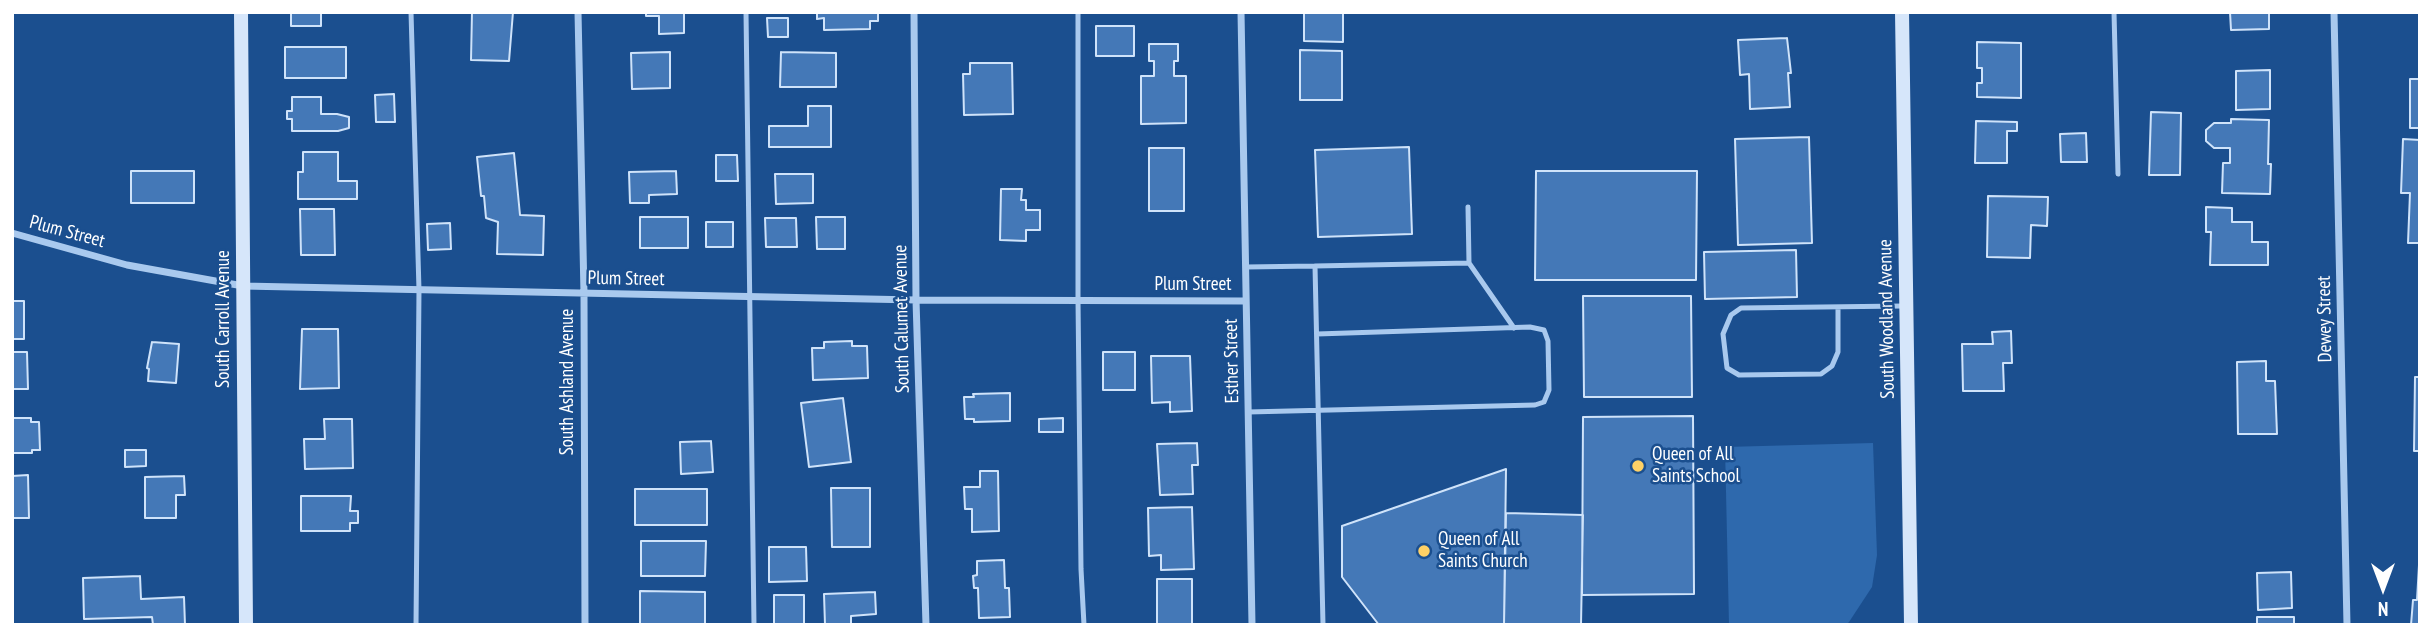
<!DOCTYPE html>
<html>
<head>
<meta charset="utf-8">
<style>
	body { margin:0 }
	#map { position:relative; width:2432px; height:637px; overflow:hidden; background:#1b4f8f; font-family:"PT Sans Narrow",sans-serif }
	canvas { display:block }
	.frame { position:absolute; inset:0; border:14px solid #fff; pointer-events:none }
	.north { position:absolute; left:2348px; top:553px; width:70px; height:70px; -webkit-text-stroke:5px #1b4f8f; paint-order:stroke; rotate:180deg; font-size:19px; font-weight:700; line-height:28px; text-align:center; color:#fff }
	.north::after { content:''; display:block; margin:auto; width:24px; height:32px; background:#fff; clip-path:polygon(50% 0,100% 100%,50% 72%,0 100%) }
</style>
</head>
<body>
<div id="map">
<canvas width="2432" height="637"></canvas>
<div class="frame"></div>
<div class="north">N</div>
</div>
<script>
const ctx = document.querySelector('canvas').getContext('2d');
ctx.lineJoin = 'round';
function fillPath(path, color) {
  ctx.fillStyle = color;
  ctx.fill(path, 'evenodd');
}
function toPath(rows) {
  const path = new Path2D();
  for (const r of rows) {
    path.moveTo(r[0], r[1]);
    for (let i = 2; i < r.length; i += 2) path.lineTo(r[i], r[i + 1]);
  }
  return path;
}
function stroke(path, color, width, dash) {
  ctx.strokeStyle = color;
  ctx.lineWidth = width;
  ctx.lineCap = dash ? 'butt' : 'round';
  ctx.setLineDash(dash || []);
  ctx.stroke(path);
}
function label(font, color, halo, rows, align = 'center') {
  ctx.font = font + ' "PT Sans Narrow",sans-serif';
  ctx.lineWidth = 5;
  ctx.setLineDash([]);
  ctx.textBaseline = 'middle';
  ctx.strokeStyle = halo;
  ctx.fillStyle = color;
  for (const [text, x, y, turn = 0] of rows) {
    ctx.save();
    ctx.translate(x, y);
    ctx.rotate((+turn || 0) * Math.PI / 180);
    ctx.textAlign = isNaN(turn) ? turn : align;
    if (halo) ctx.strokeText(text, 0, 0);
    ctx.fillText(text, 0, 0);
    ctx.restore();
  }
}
const green = toPath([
	[1873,443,1877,555,1872,587,1849,622,1846,625,1729,625,1725,447]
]);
const building = toPath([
	[291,12,321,12,321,26,291,26,291,12],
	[472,12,513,12,509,61,471,60,472,12],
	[646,12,684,12,684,33,659,34,659,16,646,16,646,12],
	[817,12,878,12,878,21,870,21,870,29,824,30,824,18,817,19,817,12],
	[1304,12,1343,12,1343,42,1304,41,1304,12],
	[2230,12,2269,12,2269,29,2231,30,2230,12],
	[767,18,788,18,788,37,768,37,767,18],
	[1096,26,1134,26,1134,56,1096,56,1096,26],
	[1787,38,1791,73,1788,73,1790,107,1750,109,1749,74,1740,75,1738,40,1787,38],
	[1977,42,2021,43,2021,98,1977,97,1977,83,1982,83,1982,68,1977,68,1977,42],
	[1149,44,1178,44,1178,61,1174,61,1174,76,1186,76,1186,123,1141,124,1141,76,1154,76,1154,61,1149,61,1149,44],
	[285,47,346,47,346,78,285,78,285,47],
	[1300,50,1342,51,1342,100,1300,100,1300,50],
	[670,52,670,88,632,89,631,53,670,52],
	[781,52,836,53,836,87,780,87,781,52],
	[970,63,1012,63,1013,114,964,115,963,74,970,74,970,63],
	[2270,70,2270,109,2236,110,2236,71,2270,70],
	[2410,79,2420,79,2420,128,2410,128,2410,79],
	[394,94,395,122,376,122,375,95,394,94],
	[292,97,321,97,321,114,337,114,349,117,349,128,338,131,292,131,292,119,287,119,287,111,292,111,292,97],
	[808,106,831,106,831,147,769,147,769,126,808,126,808,106],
	[2151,112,2181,113,2180,175,2149,175,2151,112],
	[2231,119,2269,120,2268,164,2271,164,2270,194,2222,193,2223,163,2230,163,2230,148,2214,148,2206,141,2206,130,2214,123,2231,123,2231,119],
	[1976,121,2017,122,2017,131,2007,131,2007,163,1975,163,1976,121],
	[2086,133,2087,162,2061,162,2060,134,2086,133],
	[1809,137,1812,243,1738,245,1735,139,1809,137],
	[2403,139,2420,140,2420,243,2408,243,2410,193,2401,193,2403,139],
	[1409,147,1412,234,1318,237,1315,150,1409,147],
	[1149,148,1184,148,1184,211,1149,211,1149,148],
	[303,152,338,152,338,181,357,181,357,199,298,199,298,172,303,172,303,152],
	[514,153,520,215,544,216,543,255,497,254,498,222,486,218,484,196,481,196,477,157,514,153],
	[716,155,737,155,738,181,716,181,716,155],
	[131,171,194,171,194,203,131,203,131,171],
	[676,171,677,194,649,195,649,203,630,203,629,172,676,171],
	[1536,171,1697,171,1696,280,1535,280,1536,171],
	[775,174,813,174,813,203,776,204,775,174],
	[1001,189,1022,189,1021,200,1026,200,1026,210,1040,210,1040,230,1026,230,1026,241,1000,240,1001,189],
	[1988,196,2048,197,2047,226,2031,225,2030,258,1987,257,1988,196],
	[2206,207,2232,208,2232,222,2252,222,2252,242,2268,242,2268,265,2210,265,2211,232,2206,232,2206,207],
	[300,209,334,209,335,255,301,255,300,209],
	[640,217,688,217,688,248,640,248,640,217],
	[816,217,845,217,845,249,817,249,816,217],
	[765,218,796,218,797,247,766,247,765,218],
	[706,222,733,222,733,247,706,247,706,222],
	[450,223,451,249,428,250,427,224,450,223],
	[1796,250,1797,297,1705,299,1704,252,1796,250],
	[1583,296,1691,296,1692,397,1584,397,1583,296],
	[12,301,24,301,24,339,12,339,12,301],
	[302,329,338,329,339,388,300,389,302,329],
	[2011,331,2012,363,2003,363,2004,391,1963,391,1962,344,1993,344,1992,332,2011,331],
	[852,341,852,346,867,346,868,378,813,380,812,348,824,348,824,342,852,341],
	[152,342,179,344,176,383,148,381,149,369,147,368,152,342],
	[12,352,27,352,28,389,12,389,12,352],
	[1103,352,1135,352,1135,390,1103,390,1103,352],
	[1151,356,1190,356,1192,411,1170,412,1170,402,1152,403,1151,356],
	[2266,361,2266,381,2275,381,2277,434,2238,434,2237,362,2266,361],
	[2415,377,2420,377,2420,451,2414,451,2415,377],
	[1010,393,1010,421,974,422,974,419,965,419,964,397,974,397,973,394,1010,393],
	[843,398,851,462,809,467,801,403,843,398],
	[1693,416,1694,594,1582,595,1583,417,1693,416],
	[12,418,31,418,31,422,39,422,40,450,32,450,32,453,12,453,12,418],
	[1063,418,1063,432,1039,432,1039,419,1063,418],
	[324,419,352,419,353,468,305,469,304,439,325,439,324,419],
	[711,441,713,472,681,474,680,442,711,441],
	[1197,443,1198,465,1192,465,1193,494,1160,495,1157,444,1197,443],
	[125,450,146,450,146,466,125,467,125,450],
	[1506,469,1504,625,1379,625,1342,577,1342,526,1506,469],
	[980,471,998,471,999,531,972,532,972,509,965,509,964,487,980,487,980,471],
	[28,475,29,518,12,518,12,476,28,475],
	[184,476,185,495,176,495,176,518,145,518,145,477,184,476],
	[831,488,870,488,870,547,832,547,831,488],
	[635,489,707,489,707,525,635,525,635,489],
	[301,496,351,496,350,511,358,511,358,523,350,523,350,531,301,531,301,496],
	[1192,507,1194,569,1161,570,1161,555,1149,556,1148,508,1192,507],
	[1506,513,1583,515,1581,625,1504,625,1506,513],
	[641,541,706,541,705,576,641,576,641,541],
	[769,547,806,547,807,581,769,582,769,547],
	[1004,560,1005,588,1009,588,1010,617,979,618,978,588,974,588,973,576,977,575,977,561,1004,560],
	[2419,565,2420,625,2411,625,2413,600,2417,600,2419,565],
	[2291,572,2292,608,2258,610,2257,573,2291,572],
	[140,576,141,599,184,597,185,625,153,625,152,617,84,619,83,578,140,576],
	[1157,579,1192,579,1192,625,1157,625,1157,579],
	[640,591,705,592,705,625,640,625,640,591],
	[875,592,876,614,851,616,851,625,825,625,824,594,875,592],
	[774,595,804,595,804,625,774,625,774,595],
	[2257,617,2294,617,2294,625,2257,625,2257,617]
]);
const lane = toPath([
	[411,12,419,290,416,625],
	[746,12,754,625],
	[1078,12,1078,300,1081,569,1084,625],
	[2114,12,2118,174],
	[1468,207,1469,263,1514,328],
	[1315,266,1469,263],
	[1246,267,1315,266,1323,625],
	[1838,307,1838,352,1832,366,1821,374,1739,375,1727,368,1723,334,1731,315,1741,308,1903,306],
	[1248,412,1535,405,1544,402,1549,390,1548,341,1544,330,1530,327,1317,334]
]);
const street = toPath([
	[578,12,584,294,585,625],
	[914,12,916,300,926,625],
	[1241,12,1252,625],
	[2334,12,2347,625],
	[12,233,127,265,243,286,916,300,1246,301]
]);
const secondary = toPath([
	[241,12,246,625],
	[1902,12,1911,625]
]);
const markers = [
	[1638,466,7,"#ffd166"],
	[1424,551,7,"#ffd166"]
];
const streetNames = [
	["Plum Street",67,232,15],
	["Plum Street",626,279,1],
	["Plum Street",1193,285],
	["South Carroll Avenue",224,319,-90],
	["South Calumet Avenue",902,319,-91],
	["South Woodland Avenue",1887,319,-91],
	["Dewey Street",2325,319,-91],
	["Esther Street",1232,361,-91],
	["South Ashland Avenue",568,382,-90]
];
const poiNames = [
	["Queen of All",1652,455],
	["Saints School",1652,477],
	["Queen of All",1438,540],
	["Saints Church",1438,562]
];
fillPath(green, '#2e69ad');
fillPath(building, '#4478b7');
stroke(building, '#cfe3fa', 2);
stroke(lane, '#a9c9ee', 5);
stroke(street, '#a9c9ee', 7);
stroke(secondary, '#d6e6fa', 14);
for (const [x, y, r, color] of markers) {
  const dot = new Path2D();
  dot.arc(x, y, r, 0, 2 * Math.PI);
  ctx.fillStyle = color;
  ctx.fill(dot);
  stroke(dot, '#1b4f8f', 2.5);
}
label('19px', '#fff', '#1b4f8f', streetNames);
label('19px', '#fff', '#1b4f8f', poiNames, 'left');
</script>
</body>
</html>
